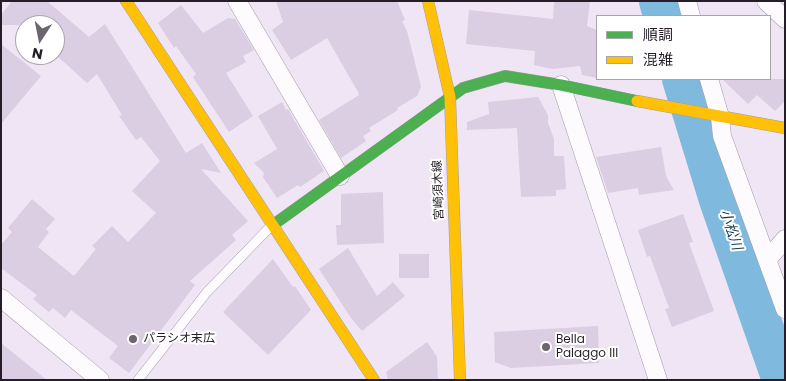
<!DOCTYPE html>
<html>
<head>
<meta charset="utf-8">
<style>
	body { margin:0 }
	#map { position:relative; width:786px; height:381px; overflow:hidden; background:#f0e5f5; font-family:Poppins,"Noto Sans JP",sans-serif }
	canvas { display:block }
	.frame { position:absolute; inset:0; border:2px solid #251e28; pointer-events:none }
	.legend { position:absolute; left:596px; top:15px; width:175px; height:65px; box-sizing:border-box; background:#fff; border:1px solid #a8a5a9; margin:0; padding:6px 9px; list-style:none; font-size:15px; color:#251e28 }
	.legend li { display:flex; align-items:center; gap:10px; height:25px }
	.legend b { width:25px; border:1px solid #a8a5a9 }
	.north { position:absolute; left:15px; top:15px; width:50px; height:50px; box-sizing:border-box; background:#fff; border:1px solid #a8a5a9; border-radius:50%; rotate:191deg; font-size:14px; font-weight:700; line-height:20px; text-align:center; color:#251e28 }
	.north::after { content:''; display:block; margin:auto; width:18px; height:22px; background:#6c6470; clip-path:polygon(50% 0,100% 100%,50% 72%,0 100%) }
</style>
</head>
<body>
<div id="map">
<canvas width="786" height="381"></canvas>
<div class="frame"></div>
<ul class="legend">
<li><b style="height:6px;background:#4caf50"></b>順調</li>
<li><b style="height:6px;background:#ffc107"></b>混雑</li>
</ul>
<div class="north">N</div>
</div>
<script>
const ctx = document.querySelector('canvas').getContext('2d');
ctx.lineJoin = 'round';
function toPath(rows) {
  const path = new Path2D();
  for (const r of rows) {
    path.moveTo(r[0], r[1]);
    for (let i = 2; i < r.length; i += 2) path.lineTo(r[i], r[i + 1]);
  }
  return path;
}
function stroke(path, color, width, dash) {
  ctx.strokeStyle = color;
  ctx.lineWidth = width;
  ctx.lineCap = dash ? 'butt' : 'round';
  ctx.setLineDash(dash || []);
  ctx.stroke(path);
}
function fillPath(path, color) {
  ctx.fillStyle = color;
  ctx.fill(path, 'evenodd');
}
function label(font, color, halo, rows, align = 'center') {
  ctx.font = font + ' Poppins,"Noto Sans JP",sans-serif';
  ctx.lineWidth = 4;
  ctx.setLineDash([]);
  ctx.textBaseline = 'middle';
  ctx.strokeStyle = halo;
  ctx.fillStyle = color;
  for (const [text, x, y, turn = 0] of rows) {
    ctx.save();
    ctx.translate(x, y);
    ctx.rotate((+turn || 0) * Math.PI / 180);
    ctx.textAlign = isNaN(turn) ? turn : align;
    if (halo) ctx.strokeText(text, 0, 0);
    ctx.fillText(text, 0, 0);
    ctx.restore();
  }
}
const river = toPath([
	[659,1,663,16],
	[682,79,719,200,782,380]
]);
const building = toPath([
	[12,1,47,1,89,37,105,24,186,153,202,143,221,173,201,169,248,221,232,235,236,240,190,281,195,285,129,373,109,358,118,346,71,310,65,318,53,308,49,312,33,299,37,295,1,268,1,245,12,232,8,228,32,199,55,219,46,229,49,232,38,247,74,276,96,249,92,246,112,226,128,242,156,213,132,191,160,161,141,137,136,140,119,116,122,115,97,74,87,83,55,54,55,25,1,25,1,15],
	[276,1,397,1,405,20,402,21,407,31,421,87,417,96,397,108,398,110,369,128,371,131,363,136,366,141,341,158,319,120,359,95,358,92,327,38,291,60,272,30,283,22],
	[554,1,590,1,587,26,597,30,597,78,582,75,580,66,552,69,534,65,535,51,466,44,469,10,553,19],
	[181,5,203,33,228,18,235,19,254,50,243,56,246,62,226,73,253,116,229,132,193,77,196,74,176,46,174,48,158,23],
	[1,44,41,76,1,124],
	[722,79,785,79,785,101,775,111,757,95,748,104],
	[538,97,548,115,548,123,554,139,554,156,564,156,566,189,556,190,556,196,521,197,517,128,467,130,467,122,489,114,488,102],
	[282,102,286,110,288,109,324,171,300,187,298,185,277,198,263,177,264,173,254,163,277,149,258,116],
	[661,147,666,176,674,190,639,195,638,188,608,193,596,157],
	[383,192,384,243,337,245,336,225,341,225,341,194],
	[683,214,693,242,689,243,714,311,672,327,665,309,669,308,650,256,647,257,638,230],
	[348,248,377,296,393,282,405,296,362,331,351,318,319,269],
	[399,254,429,254,429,278,399,278],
	[273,259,293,287,295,286,311,310,268,355,223,312],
	[598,326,599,363,511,368,495,362,494,332],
	[427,342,437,357,438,380,388,380,386,372],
	[1,343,47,380,1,380]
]);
const lane = toPath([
	[138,380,207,292,270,227]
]);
const street = toPath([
	[237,1,340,176],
	[687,1,691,16],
	[766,1,785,19],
	[709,79,720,117,722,136,785,309],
	[561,85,658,380],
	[767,260,785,239],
	[1,298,100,380]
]);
const fast = toPath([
	[273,225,463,88,505,76,561,85,637,101]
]);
const slow = toPath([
	[126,1,374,380],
	[428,1,450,97,460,380],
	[637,101,785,128]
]);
const markers = [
	[133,339,5,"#6c6470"],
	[546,347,5,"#6c6470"]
];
const streetNames = [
	["宮崎須木線",439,190,-92]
];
const poiNames = [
	["パラシオ末広",143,339],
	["Bella",556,340],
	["Palaggo III",556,354]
];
const waterNames = [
	["小松川",730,230,71]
];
stroke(river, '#7fbade', 40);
fillPath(building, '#dbcde2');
stroke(lane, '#a49ca7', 10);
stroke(street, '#a49ca7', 19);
stroke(fast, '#a49ca7', 12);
stroke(slow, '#a49ca7', 12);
stroke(lane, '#fdfbfe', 9);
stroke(street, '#fdfbfe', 18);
stroke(fast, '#4caf50', 11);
stroke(slow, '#ffc107', 11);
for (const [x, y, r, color] of markers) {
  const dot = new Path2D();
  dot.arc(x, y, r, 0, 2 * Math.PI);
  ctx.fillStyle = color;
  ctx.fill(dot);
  stroke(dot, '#fff', 2);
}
label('12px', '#251e28', '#fff', streetNames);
label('12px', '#251e28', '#fff', poiNames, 'left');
label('italic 14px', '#123a4c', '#fff', waterNames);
</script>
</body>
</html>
